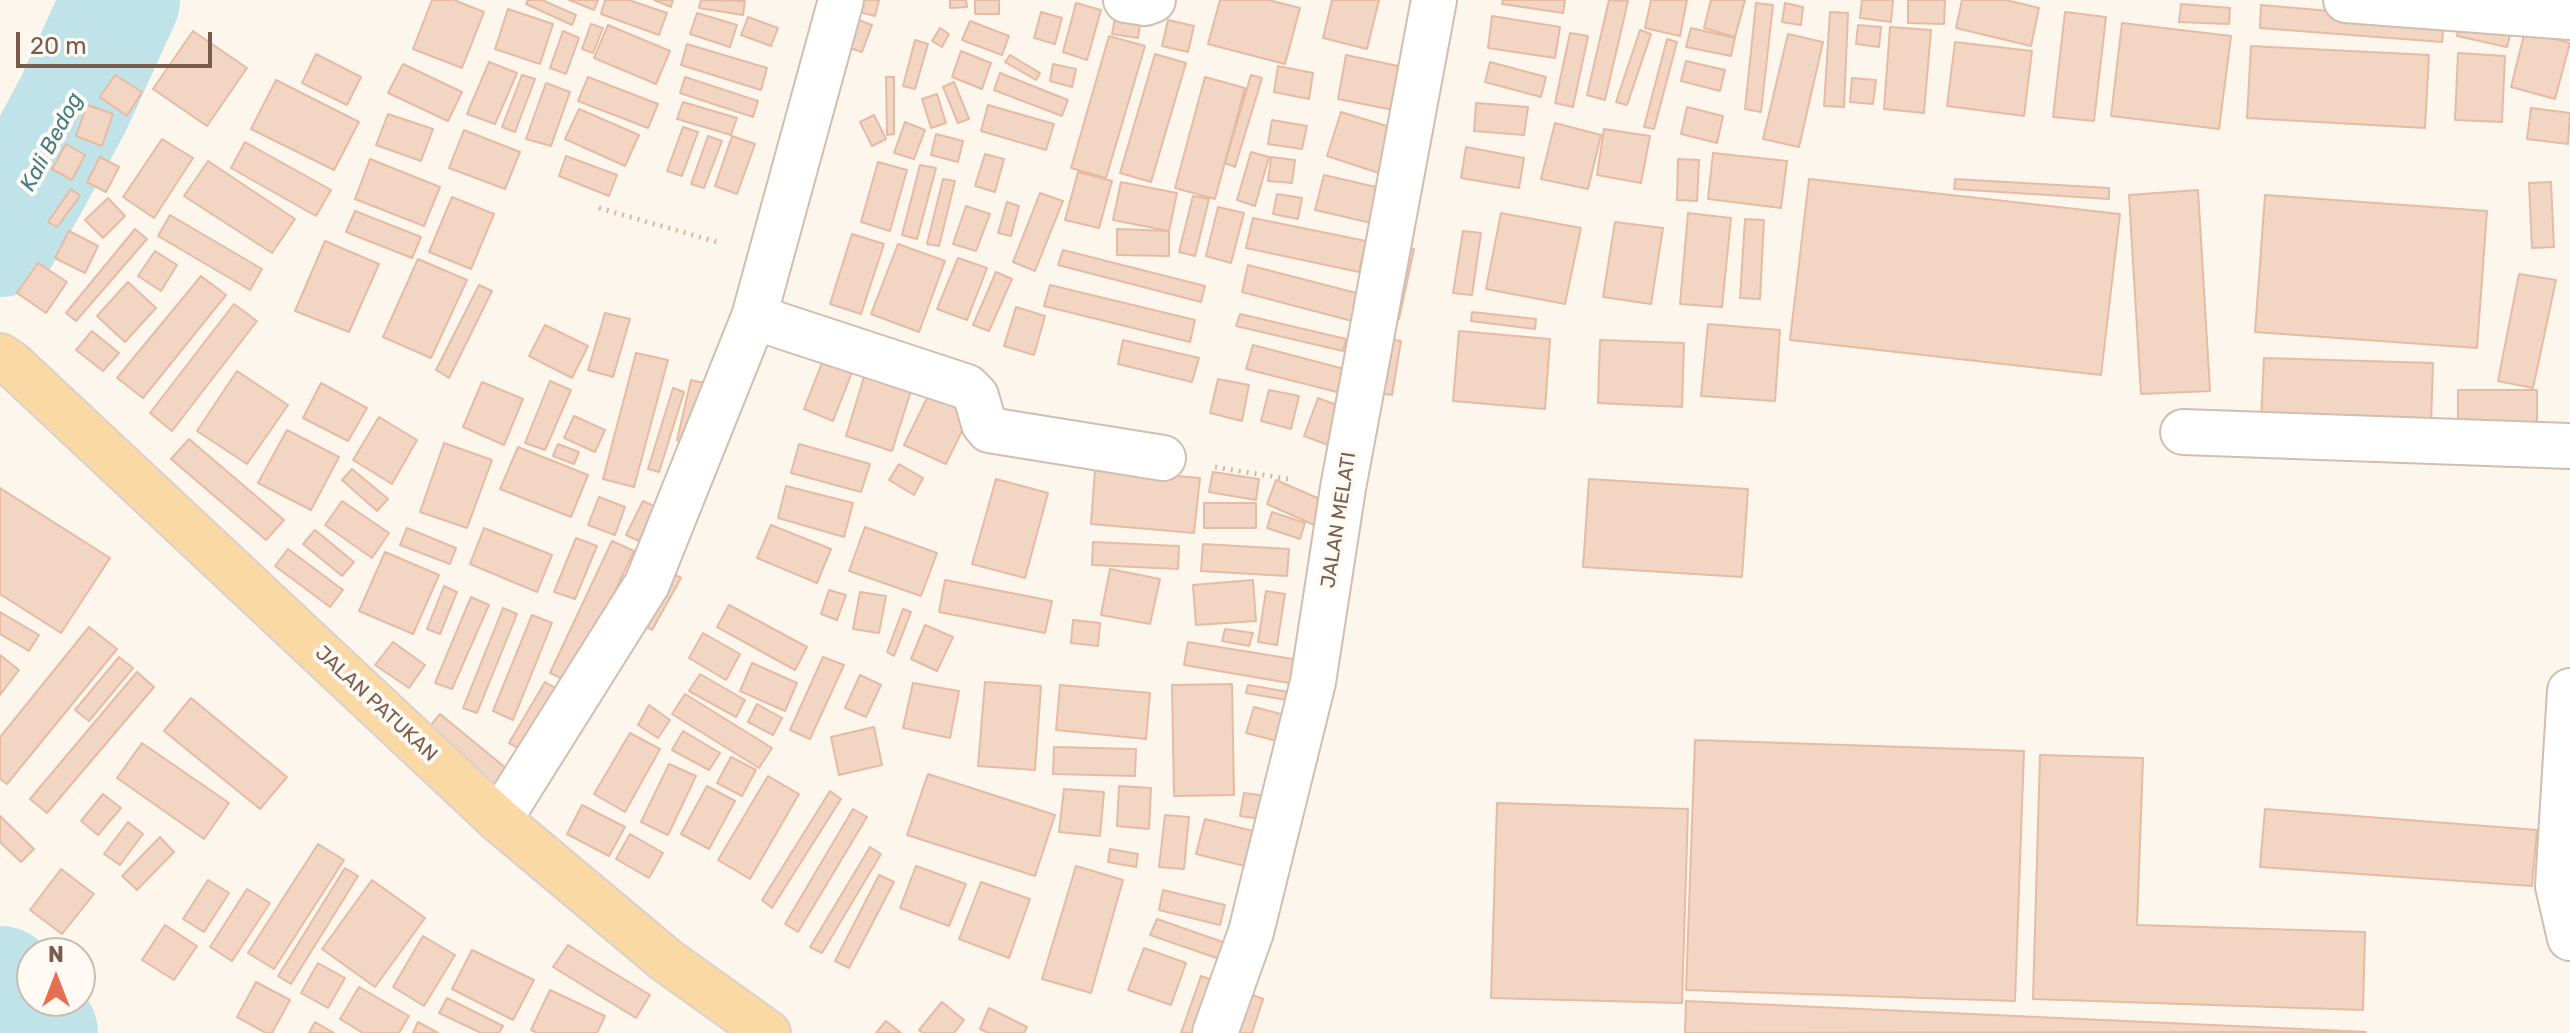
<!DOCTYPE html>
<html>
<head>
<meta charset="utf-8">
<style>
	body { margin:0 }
	#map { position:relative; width:2570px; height:1033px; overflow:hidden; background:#fdf6ec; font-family:Rubik,sans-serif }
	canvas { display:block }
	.north { position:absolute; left:16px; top:937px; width:80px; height:80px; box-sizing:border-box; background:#fffaf3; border:2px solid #cabbb1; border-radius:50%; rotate:0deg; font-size:22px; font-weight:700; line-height:32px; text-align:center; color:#7a5c4d }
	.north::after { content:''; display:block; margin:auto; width:28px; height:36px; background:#e76f51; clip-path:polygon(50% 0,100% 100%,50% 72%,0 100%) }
	.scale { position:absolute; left:16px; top:32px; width:196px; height:36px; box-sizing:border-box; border:4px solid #7a5c4d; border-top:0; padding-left:10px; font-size:24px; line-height:28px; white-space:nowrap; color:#7a5c4d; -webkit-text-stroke:6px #fffaf3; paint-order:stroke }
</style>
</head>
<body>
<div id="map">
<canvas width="2570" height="1033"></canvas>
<div class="north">N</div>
<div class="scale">20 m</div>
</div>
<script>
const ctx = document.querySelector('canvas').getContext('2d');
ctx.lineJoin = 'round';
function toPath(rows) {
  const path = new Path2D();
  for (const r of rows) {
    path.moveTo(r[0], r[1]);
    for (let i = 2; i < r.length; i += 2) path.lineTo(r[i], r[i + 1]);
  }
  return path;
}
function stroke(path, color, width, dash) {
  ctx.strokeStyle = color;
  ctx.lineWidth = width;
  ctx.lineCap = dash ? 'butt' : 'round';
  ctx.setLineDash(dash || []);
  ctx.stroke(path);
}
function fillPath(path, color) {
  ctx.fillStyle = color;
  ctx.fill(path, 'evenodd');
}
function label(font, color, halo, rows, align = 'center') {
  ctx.font = font + ' Rubik,sans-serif';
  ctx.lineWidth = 8;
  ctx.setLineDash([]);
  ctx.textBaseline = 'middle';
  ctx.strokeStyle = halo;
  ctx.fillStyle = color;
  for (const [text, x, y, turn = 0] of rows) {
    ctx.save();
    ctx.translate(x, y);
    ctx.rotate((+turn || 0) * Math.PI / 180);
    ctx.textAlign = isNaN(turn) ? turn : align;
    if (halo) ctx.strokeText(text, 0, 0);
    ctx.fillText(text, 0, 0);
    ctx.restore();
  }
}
const river = toPath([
	[0,238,73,105,121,0],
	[0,985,39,1033]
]);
const building = toPath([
	[432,0,454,0,484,12,462,68,413,49,432,0],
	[528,0,542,0,576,15,572,25,526,4,528,0],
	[569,0,598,0,594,10,569,0],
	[605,0,629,0,667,13,659,35,601,14,605,0],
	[654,0,673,0,671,7,654,0],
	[701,0,745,1,743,15,699,8,701,0],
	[862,0,879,0,875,16,859,12,862,0],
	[950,0,966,0,967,7,950,8,950,0],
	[975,0,999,0,999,14,975,14,975,0],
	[1220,0,1268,0,1300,8,1285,64,1208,44,1220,0],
	[1332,0,1379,0,1367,49,1323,38,1332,0],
	[1503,0,1565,0,1563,13,1502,4,1503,0],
	[1609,0,1628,1,1605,100,1587,95,1609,0],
	[1651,0,1687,0,1680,36,1645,28,1651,0],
	[1711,0,1745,0,1735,37,1704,28,1711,0],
	[1862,0,1893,0,1891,22,1860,18,1862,0],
	[1908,0,1945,0,1944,24,1908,23,1908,0],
	[1962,0,2006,0,2039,8,2031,46,1956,28,1962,0],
	[1076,3,1101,10,1087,60,1063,52,1076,3],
	[1756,3,1773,5,1761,112,1745,109,1756,3],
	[1785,3,1803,7,1801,25,1782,22,1785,3],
	[2181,4,2230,8,2229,24,2179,22,2181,4],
	[2261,5,2444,21,2442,42,2260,28,2261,5],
	[1117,8,1142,12,1138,38,1112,34,1117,8],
	[508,9,553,24,540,64,495,49,508,9],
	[1041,12,1062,18,1055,44,1034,38,1041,12],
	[1830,12,1848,13,1844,107,1824,106,1830,12],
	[2065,12,2106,17,2094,121,2053,117,2065,12],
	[2461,12,2513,23,2507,47,2457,36,2461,12],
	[697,13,737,25,730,47,690,34,697,13],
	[1492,16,1560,27,1555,58,1488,48,1492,16],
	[748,17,778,28,771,46,741,35,748,17],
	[853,18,872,25,862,52,844,46,853,18],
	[1168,20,1194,26,1188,52,1162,46,1168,20],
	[970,21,1009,36,1002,55,962,40,970,21],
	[2122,23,2231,36,2219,129,2111,116,2122,23],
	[591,24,603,28,593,53,582,49,591,24],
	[608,25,670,51,656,84,594,58,608,25],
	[1858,25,1881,27,1879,47,1856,44,1858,25],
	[1890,27,1931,30,1924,113,1884,109,1890,27],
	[940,28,949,34,942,47,932,41,940,28],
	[1691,28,1735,38,1731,56,1686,47,1691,28],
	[1640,30,1651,34,1627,105,1616,102,1640,30],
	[193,31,247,68,207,126,153,89,193,31],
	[563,31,579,38,566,74,550,68,563,31],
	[2525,31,2570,43,2555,99,2511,87,2525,31],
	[1570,33,1588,36,1573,107,1555,103,1570,33],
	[1788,34,1823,42,1799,147,1763,139,1788,34],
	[1109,36,1145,46,1106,178,1071,168,1109,36],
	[1667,39,1677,42,1654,129,1644,127,1667,39],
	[915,40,928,44,915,89,903,86,915,40],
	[1955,42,2032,51,2024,116,1947,106,1955,42],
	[687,44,767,68,761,90,681,65,687,44],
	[2251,46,2429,55,2425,128,2247,118,2251,46],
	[961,51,991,63,982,89,952,77,961,51],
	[2458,53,2505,56,2502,122,2455,120,2458,53],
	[316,54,361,77,347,105,302,83,316,54],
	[1155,54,1186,63,1151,182,1120,173,1155,54],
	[1010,55,1040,73,1036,80,1005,62,1010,55],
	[1346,55,1417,70,1408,113,1338,99,1346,55],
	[1686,61,1725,70,1720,91,1681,81,1686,61],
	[489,62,517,73,495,124,467,114,489,62],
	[1490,62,1546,77,1541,97,1485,82,1490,62],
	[403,64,462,92,448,121,388,93,403,64],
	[1053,64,1076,69,1072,87,1050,81,1053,64],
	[1278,66,1313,73,1309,99,1274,92,1278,66],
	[1000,73,1068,100,1062,116,994,90,1000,73],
	[115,75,142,92,127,116,100,97,115,75],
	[522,75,535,79,515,132,502,127,522,75],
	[1251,75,1262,78,1235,167,1225,163,1251,75],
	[588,77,658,104,648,128,578,101,588,77],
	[685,77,758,101,753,117,680,93,685,77],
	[886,77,894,77,894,134,887,135,886,77],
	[1205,77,1245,88,1215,199,1175,188,1205,77],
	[1852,78,1876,80,1873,104,1850,102,1852,78],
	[276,80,359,122,334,170,251,129,276,80],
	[954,82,969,119,958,123,943,87,954,82],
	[546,83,570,92,551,146,526,139,546,83],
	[937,94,946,123,931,128,922,99,937,94],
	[683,102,737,118,731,135,677,119,683,102],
	[1476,103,1528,107,1524,135,1474,131,1476,103],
	[87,105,113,114,102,146,76,136,87,105],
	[988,105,1054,124,1046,150,981,131,988,105],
	[1687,107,1723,116,1717,143,1681,134,1687,107],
	[2531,108,2570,113,2568,144,2527,139,2531,108],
	[579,109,639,135,625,166,565,139,579,109],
	[1341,112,1400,130,1385,175,1327,156,1341,112],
	[388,114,433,129,421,161,376,145,388,114],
	[874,115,886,139,872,146,860,122,874,115],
	[1272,120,1307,126,1302,149,1268,144,1272,120],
	[905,122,925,130,914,159,894,153,905,122],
	[1555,123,1601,135,1588,189,1541,179,1555,123],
	[683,127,698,132,682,176,667,171,683,127],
	[1604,129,1650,136,1641,183,1597,175,1604,129],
	[464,130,520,152,505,189,449,168,464,130],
	[936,134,963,141,958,162,931,155,936,134],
	[708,136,722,141,704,188,691,184,708,136],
	[732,136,755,144,737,194,715,186,732,136],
	[162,139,193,158,154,218,123,197,162,139],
	[245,142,331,190,316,216,231,168,245,142],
	[66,144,85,155,72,180,52,169,66,144],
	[1466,147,1524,158,1519,188,1461,178,1466,147],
	[1251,152,1269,157,1255,206,1237,200,1251,152],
	[1713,153,1787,161,1781,208,1708,199,1713,153],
	[985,154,1004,159,995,192,975,186,985,154],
	[566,156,617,175,609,196,559,176,566,156],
	[100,157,119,167,106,192,87,182,100,157],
	[1271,157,1295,160,1292,183,1268,181,1271,157],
	[370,159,440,187,424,226,355,199,370,159],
	[1678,159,1699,160,1697,201,1677,200,1678,159],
	[208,161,295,219,272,253,184,196,208,161],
	[878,162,907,170,890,231,861,222,878,162],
	[920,165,936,168,917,239,902,235,920,165],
	[1078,172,1112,181,1099,228,1065,220,1078,172],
	[1324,175,1389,190,1380,225,1315,210,1324,175],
	[943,179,955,181,939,246,927,244,943,179],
	[1809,179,2120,214,2101,375,1790,340,1809,179],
	[1955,179,2109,188,2109,199,1954,189,1955,179],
	[1121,182,1177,193,1169,231,1113,220,1121,182],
	[2551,182,2554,247,2532,248,2529,183,2551,182],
	[71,189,80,196,57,227,48,222,71,189],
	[2198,190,2210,391,2141,394,2129,195,2198,190],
	[1040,193,1063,201,1035,271,1013,262,1040,193],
	[1277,194,1302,198,1298,219,1273,214,1277,194],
	[2265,195,2487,211,2477,348,2255,332,2265,195],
	[1193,196,1209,199,1195,256,1179,252,1193,196],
	[452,197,494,214,471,269,429,252,452,197],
	[108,198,125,216,103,238,85,220,108,198],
	[1007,202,1019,206,1011,236,998,233,1007,202],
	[966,206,990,214,976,251,953,244,966,206],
	[1218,207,1244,213,1231,263,1206,256,1218,207],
	[355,211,421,237,412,258,346,232,355,211],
	[1501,213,1581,228,1565,304,1486,289,1501,213],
	[1688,213,1731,218,1722,307,1680,304,1688,213],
	[170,215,262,269,250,290,158,236,170,215],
	[1253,218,1366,241,1359,272,1246,248,1253,218],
	[1745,219,1764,220,1760,299,1740,298,1745,219],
	[1615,222,1663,228,1651,304,1603,297,1615,222],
	[135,229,147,239,76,321,66,313,135,229],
	[1117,229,1169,231,1169,256,1117,255,1117,229],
	[69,231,98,246,85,273,55,258,69,231],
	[1463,231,1481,233,1472,295,1453,293,1463,231],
	[852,234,884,244,861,314,830,304,852,234],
	[325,241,379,264,349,332,295,311,325,241],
	[898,244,945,261,919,332,871,314,898,244],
	[1399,246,1414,249,1399,319,1384,317,1399,246],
	[1063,250,1205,286,1201,302,1058,265,1063,250],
	[155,251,177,265,161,291,138,276,155,251],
	[958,258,987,268,967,320,937,309,958,258],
	[418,259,467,280,431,358,383,337,418,259],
	[38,263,67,282,46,313,17,293,38,263],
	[1248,265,1364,295,1356,322,1242,292,1248,265],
	[996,272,1012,279,989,331,973,325,996,272],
	[2519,274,2556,280,2533,388,2498,381,2519,274],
	[201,276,226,295,143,398,117,378,201,276],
	[128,282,156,308,125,342,97,316,128,282],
	[479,285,492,291,449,378,436,370,479,285],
	[1050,285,1195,320,1190,342,1044,306,1050,285],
	[234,304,257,321,172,431,150,413,234,304],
	[1016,307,1045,316,1034,355,1004,346,1016,307],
	[1472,312,1536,319,1535,329,1471,321,1472,312],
	[605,313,630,319,613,377,588,370,605,313],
	[1240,314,1346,339,1343,351,1236,326,1240,314],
	[1708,324,1780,330,1775,401,1701,396,1708,324],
	[545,325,588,346,572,378,529,356,545,325],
	[92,331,119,353,103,371,76,350,92,331],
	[1459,331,1550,339,1545,409,1453,401,1459,331],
	[1383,338,1401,341,1392,395,1373,392,1383,338],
	[1123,340,1199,358,1192,382,1118,364,1123,340],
	[1600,340,1684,343,1682,407,1598,403,1600,340],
	[1253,345,1348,370,1341,393,1246,369,1253,345],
	[636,353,668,360,634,487,603,479,636,353],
	[825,355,854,367,833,421,804,409,825,355],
	[2264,358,2433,363,2431,424,2261,421,2264,358],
	[868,364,915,378,892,451,846,436,868,364],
	[237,371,288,405,247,464,197,431,237,371],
	[1218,379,1249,385,1242,421,1210,413,1218,379],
	[691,380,709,384,696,445,677,440,691,380],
	[550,381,571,390,545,450,525,443,550,381],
	[482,382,523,399,504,445,463,427,482,382],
	[321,383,367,408,348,441,303,418,321,383],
	[934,384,975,404,946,464,904,445,934,384],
	[673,388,684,392,659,472,648,469,673,388],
	[1269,390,1299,396,1291,429,1261,421,1269,390],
	[2458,390,2537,390,2537,438,2458,438,2458,390],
	[1318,398,1350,410,1336,448,1304,436,1318,398],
	[574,416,605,430,595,452,564,438,574,416],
	[379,417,417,440,392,484,353,460,379,417],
	[287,430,339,457,311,510,258,483,287,430],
	[189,439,284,520,266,540,171,459,189,439],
	[444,443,492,460,467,528,420,512,444,443],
	[558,444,579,452,574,464,553,456,558,444],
	[799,444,870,464,861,492,791,473,799,444],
	[518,447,588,475,571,517,500,489,518,447],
	[899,464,923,478,914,495,889,480,899,464],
	[352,469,388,499,377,511,342,480,352,469],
	[1095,469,1200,478,1194,533,1091,524,1095,469],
	[1213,472,1259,479,1256,500,1209,492,1213,472],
	[996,479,1048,493,1025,578,972,564,996,479],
	[1589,479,1748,489,1742,577,1583,567,1589,479],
	[1276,480,1329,503,1319,527,1267,504,1276,480],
	[786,486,853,503,844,537,778,518,786,486],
	[0,488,110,558,61,633,0,594,0,488],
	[599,497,625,507,615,535,588,525,599,497],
	[342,501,389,533,372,558,325,525,342,501],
	[643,501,656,507,639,541,626,535,643,501],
	[1204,503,1256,503,1256,528,1204,528,1204,503],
	[1272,512,1305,523,1300,539,1267,528,1272,512],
	[771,525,831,549,817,583,757,558,771,525],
	[865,527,937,553,921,596,849,571,865,527],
	[407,528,456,548,450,564,400,545,407,528],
	[484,528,552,555,537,592,470,564,484,528],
	[315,530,354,562,342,576,303,544,315,530],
	[576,538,597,546,575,599,554,592,576,538],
	[612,541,634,551,572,683,550,673,612,541],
	[1093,542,1179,546,1178,569,1092,565,1093,542],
	[1203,544,1289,549,1287,576,1201,571,1203,544],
	[288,549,343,590,330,607,275,566,288,549],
	[385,552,439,575,413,634,359,611,385,552],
	[664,569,681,578,652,630,636,621,664,569],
	[1110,569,1160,579,1150,624,1101,615,1110,569],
	[945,580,1052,601,1045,633,939,612,945,580],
	[1253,580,1256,621,1196,625,1193,585,1253,580],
	[444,586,457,592,440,634,427,629,444,586],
	[829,590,846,595,837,620,821,614,829,590],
	[1266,591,1285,594,1277,645,1258,642,1266,591],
	[860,592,886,596,879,633,853,629,860,592],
	[471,597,489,605,452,689,435,683,471,597],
	[729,605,807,647,795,670,717,627,729,605],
	[503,608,517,614,477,713,463,708,503,608],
	[903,609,911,612,894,656,887,652,903,609],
	[0,612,39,635,29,651,0,634,0,612],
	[532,615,552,623,513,720,493,711,532,615],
	[1073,620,1100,623,1098,646,1071,643,1073,620],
	[925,625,953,637,937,671,911,659,925,625],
	[89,627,117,649,7,784,0,779,0,737,89,627],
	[1225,629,1253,633,1249,646,1222,641,1225,629],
	[703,633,740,654,726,680,689,658,703,633],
	[393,642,425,665,409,688,375,665,393,642],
	[1188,642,1299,660,1295,684,1184,665,1188,642],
	[0,655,19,670,0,695,0,655],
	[119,657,133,668,89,721,75,710,119,657],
	[823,657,844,665,810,739,790,730,823,657],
	[752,663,797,683,785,711,740,691,752,663],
	[137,672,154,687,47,813,30,799,137,672],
	[700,674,745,700,736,717,689,691,700,674],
	[860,675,881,685,866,717,845,708,860,675],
	[545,682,566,694,531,755,509,743,545,682],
	[985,682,1041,686,1035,770,978,766,985,682],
	[913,683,959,691,950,738,903,728,913,683],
	[1232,684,1234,795,1174,796,1172,685,1232,684],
	[1060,685,1150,693,1146,739,1056,730,1060,685],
	[1248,685,1300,694,1298,702,1246,693,1248,685],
	[685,694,772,748,759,768,672,714,685,694],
	[191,698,287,777,260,809,164,731,191,698],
	[757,704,782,718,773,735,748,722,757,704],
	[649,705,670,720,658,738,638,725,649,705],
	[1254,707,1292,717,1285,743,1246,733,1254,707],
	[440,714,507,769,489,791,422,736,440,714],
	[874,727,882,765,839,775,831,737,874,727],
	[683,731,720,753,709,770,672,750,683,731],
	[630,733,660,749,625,812,594,794,630,733],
	[1695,740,2024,751,2015,1001,1686,990,1695,740],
	[142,743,229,803,204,839,117,778,142,743],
	[1054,747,1136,749,1135,776,1053,774,1054,747],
	[2040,755,2143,758,2137,925,2365,932,2363,1010,2033,999,2040,755],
	[731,757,756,770,742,796,717,783,731,757],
	[669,764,696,776,668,835,641,822,669,764],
	[928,774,1055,815,1035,876,907,835,928,774],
	[768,776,799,794,750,879,718,860,768,776],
	[707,786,735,801,709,849,681,834,707,786],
	[1119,786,1151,788,1149,829,1117,826,1119,786],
	[1064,789,1104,792,1100,836,1059,832,1064,789],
	[830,791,841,799,772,908,762,900,830,791],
	[1244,793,1267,796,1262,819,1240,816,1244,793],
	[103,794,121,808,98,835,81,821,103,794],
	[1497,803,1688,809,1682,1003,1491,998,1497,803],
	[582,805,625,827,609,856,567,834,582,805],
	[853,809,867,817,798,932,785,924,853,809],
	[2265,809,2537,830,2532,886,2260,867,2265,809],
	[1165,815,1189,817,1184,869,1159,867,1165,815],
	[0,816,34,849,21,862,0,842,0,816],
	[1205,819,1261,833,1253,868,1196,854,1205,819],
	[128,822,143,834,120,865,104,854,128,822],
	[630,834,663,853,649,878,616,859,630,834],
	[160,837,174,852,137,890,122,876,160,837],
	[318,844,344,860,274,969,248,953,318,844],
	[870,847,881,854,822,953,810,947,870,847],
	[1110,849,1138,854,1136,867,1108,862,1110,849],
	[916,866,966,884,949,926,900,908,916,866],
	[1076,866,1123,880,1091,993,1042,979,1076,866],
	[345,868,358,876,291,984,278,976,345,868],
	[61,869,94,894,62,934,30,910,61,869],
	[879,875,894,882,849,968,835,961,879,875],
	[208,880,229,893,204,932,183,919,208,880],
	[372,880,425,918,375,987,322,949,372,880],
	[981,882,1030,899,1009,958,959,939,981,882],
	[247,889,270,903,232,961,210,947,247,889],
	[1163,890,1225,905,1220,925,1159,910,1163,890],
	[1157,919,1237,947,1231,963,1150,935,1157,919],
	[165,925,197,946,174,980,142,960,165,925],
	[423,936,455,955,424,1006,393,987,423,936],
	[568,945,650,995,636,1018,553,967,568,945],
	[1144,948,1186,963,1171,1005,1128,990,1144,948],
	[472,950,534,980,513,1020,452,989,472,950],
	[318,963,345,978,328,1008,301,993,318,963],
	[1201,976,1226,985,1209,1033,1181,1033,1201,976],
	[256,982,290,1000,272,1033,266,1033,237,1017,256,982],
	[359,987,409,1016,399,1033,363,1033,340,1019,359,987],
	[550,990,605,1016,597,1033,537,1033,531,1030,550,990],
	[1245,992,1263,999,1252,1033,1231,1033,1245,992],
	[447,998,503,1026,499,1033,481,1033,439,1013,447,998],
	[1686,1001,2366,1032,1685,1033,1686,1001],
	[942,1002,964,1020,954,1033,923,1033,919,1030,942,1002],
	[989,1008,1027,1027,1024,1033,988,1033,980,1029,989,1008],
	[886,1021,901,1033,876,1033,886,1021],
	[315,1022,334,1033,309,1033,315,1022],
	[418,1022,438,1033,413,1033,418,1022]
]);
const path = toPath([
	[599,208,717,242],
	[1215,467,1288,479]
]);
const minor = toPath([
	[1126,0,1145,3,1153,0],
	[2346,0,2570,17],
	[754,317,967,387,976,396,984,424,989,430,1163,458],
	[2183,432,2570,446],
	[2570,691,2558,886,2570,938],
	[499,820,647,584,754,317,841,0],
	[1215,1033,1251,932,1313,682,1343,488,1434,0]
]);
const major = toPath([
	[0,356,12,364,499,820,666,960,768,1033]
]);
const streetNames = [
	["JALAN MELATI",1339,520,-81],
	["JALAN PATUKAN",376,704,43]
];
const waterNames = [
	["Kali Bedog",52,142,-62]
];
stroke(river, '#bfe3e8', 118);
fillPath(building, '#f3d5c3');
stroke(building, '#e6bba3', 2);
stroke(minor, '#d1beb0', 48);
stroke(major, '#dad1cd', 48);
stroke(path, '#d9b8a5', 5, [2, 6]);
stroke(minor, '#fff', 44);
stroke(major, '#fbd9a5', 44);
label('20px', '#7a5c4d', '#fffaf3', streetNames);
label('italic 22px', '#437c86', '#fffaf3', waterNames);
</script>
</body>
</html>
